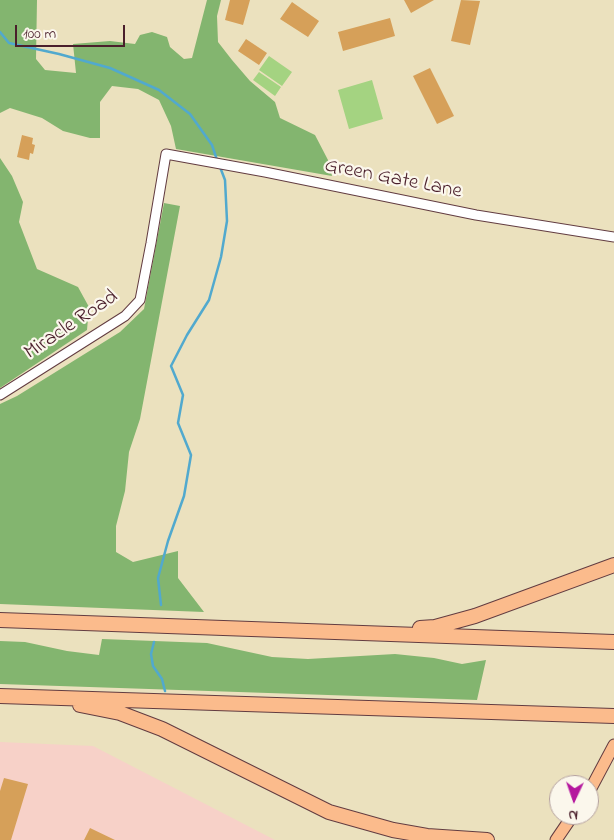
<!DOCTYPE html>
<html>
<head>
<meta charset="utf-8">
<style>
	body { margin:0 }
	#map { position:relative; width:614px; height:840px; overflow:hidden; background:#ebe1be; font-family:"Indie Flower",sans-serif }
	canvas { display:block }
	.north { position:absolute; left:549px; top:775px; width:50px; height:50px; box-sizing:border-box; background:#fbf7ec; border:1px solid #b4a19f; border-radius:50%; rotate:183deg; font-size:14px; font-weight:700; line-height:20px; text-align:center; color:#4a1f2b }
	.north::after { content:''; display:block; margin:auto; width:18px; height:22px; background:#b5179e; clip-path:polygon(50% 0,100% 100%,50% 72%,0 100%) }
	.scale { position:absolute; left:15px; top:25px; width:110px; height:22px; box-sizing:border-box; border:2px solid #4a1f2b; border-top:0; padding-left:6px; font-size:15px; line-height:18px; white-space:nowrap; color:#4a1f2b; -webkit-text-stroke:4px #fbf7ec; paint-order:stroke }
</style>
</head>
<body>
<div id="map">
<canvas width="614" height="840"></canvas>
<div class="north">N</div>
<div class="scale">100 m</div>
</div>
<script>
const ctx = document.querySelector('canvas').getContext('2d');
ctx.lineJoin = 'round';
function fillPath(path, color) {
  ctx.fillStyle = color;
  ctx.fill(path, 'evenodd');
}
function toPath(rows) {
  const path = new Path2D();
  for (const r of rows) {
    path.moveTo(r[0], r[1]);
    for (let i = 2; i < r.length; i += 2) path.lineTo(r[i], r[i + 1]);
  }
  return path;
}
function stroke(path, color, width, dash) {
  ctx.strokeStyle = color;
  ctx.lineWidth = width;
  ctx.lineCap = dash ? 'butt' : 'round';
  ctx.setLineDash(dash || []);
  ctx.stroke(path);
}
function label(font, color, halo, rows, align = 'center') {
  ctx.font = font + ' "Indie Flower",sans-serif';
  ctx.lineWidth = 4.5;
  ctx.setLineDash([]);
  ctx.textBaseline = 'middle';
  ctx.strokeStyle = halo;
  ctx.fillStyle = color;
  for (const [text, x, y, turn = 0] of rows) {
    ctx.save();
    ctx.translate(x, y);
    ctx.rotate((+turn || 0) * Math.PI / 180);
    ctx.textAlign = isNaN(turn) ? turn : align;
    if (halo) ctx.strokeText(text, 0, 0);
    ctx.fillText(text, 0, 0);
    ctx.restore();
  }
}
const built = toPath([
	[0,742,93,746,275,840,0,840]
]);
const green = toPath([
	[269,56,292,72,282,86,259,70],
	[259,72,281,87,275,96,253,80],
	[372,80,383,119,349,129,338,90]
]);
const forest = toPath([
	[0,0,37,0,36,59,45,70,76,73,73,44,110,41,135,44,140,35,152,32,167,37,170,47,184,59,192,58,207,0,221,0,217,16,218,42,232,60,250,81,275,102,280,118,315,135,328,160,332,176,176,149,171,126,159,100,138,89,112,86,100,102,100,138,90,138,63,131,42,118,10,108,0,113],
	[0,158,12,176,23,202,19,222,37,269,78,287,89,307,87,330,0,388],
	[164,203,180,206,140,419,129,452,125,491,116,526,116,552,133,562,178,551,178,578,204,612,0,604,0,404,17,396,120,332,144,309],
	[102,639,207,643,272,657,308,659,395,654,434,658,462,664,486,660,477,700,0,684,0,641,25,642,67,651,99,655]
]);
const stream = toPath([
	[0,32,9,43,59,54,110,68,159,90,190,114,212,145,217,160],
	[161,605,158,578,168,541,184,496,191,455,178,423,183,395,171,366,187,335,209,300,221,257,227,221,225,180,220,167],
	[154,642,151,654,153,666,162,679,165,691]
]);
const building = toPath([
	[230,0,250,0,243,25,225,20],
	[404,0,434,0,411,13],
	[461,0,480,1,470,45,451,41],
	[292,2,319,21,308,37,280,19],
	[390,18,395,36,343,51,338,32],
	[246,39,267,53,259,65,238,51],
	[430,68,454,116,437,124,413,76],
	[22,135,33,138,32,144,35,145,33,154,30,153,29,160,17,157],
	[4,778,28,784,11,840,0,840,0,791],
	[90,828,115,840,84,840]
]);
const minor = toPath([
	[0,395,125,316,140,300,151,243,166,154,265,172,476,215,614,237]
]);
const major = toPath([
	[589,792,614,745],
	[556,840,573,815]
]);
const highway = toPath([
	[0,620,614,642],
	[420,628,435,627,475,616,614,565],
	[0,696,614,716],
	[80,705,120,713,162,729,329,812,393,830,427,836,487,840]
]);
const streetNames = [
	["Green Gate Lane",393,180,11],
	["Miracle Road",72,326,-34]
];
fillPath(built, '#f7d1c8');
fillPath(green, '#a4d381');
fillPath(forest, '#83b56f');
stroke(stream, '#51a9ce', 2.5);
fillPath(building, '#d6a059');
stroke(minor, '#623c41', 11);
stroke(major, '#623c41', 13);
stroke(highway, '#623c41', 16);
stroke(minor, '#fff', 9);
stroke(major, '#fbbb8c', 11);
stroke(highway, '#fbbb8c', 14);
label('21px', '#4a1f2b', '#fbf7ec', streetNames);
</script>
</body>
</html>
